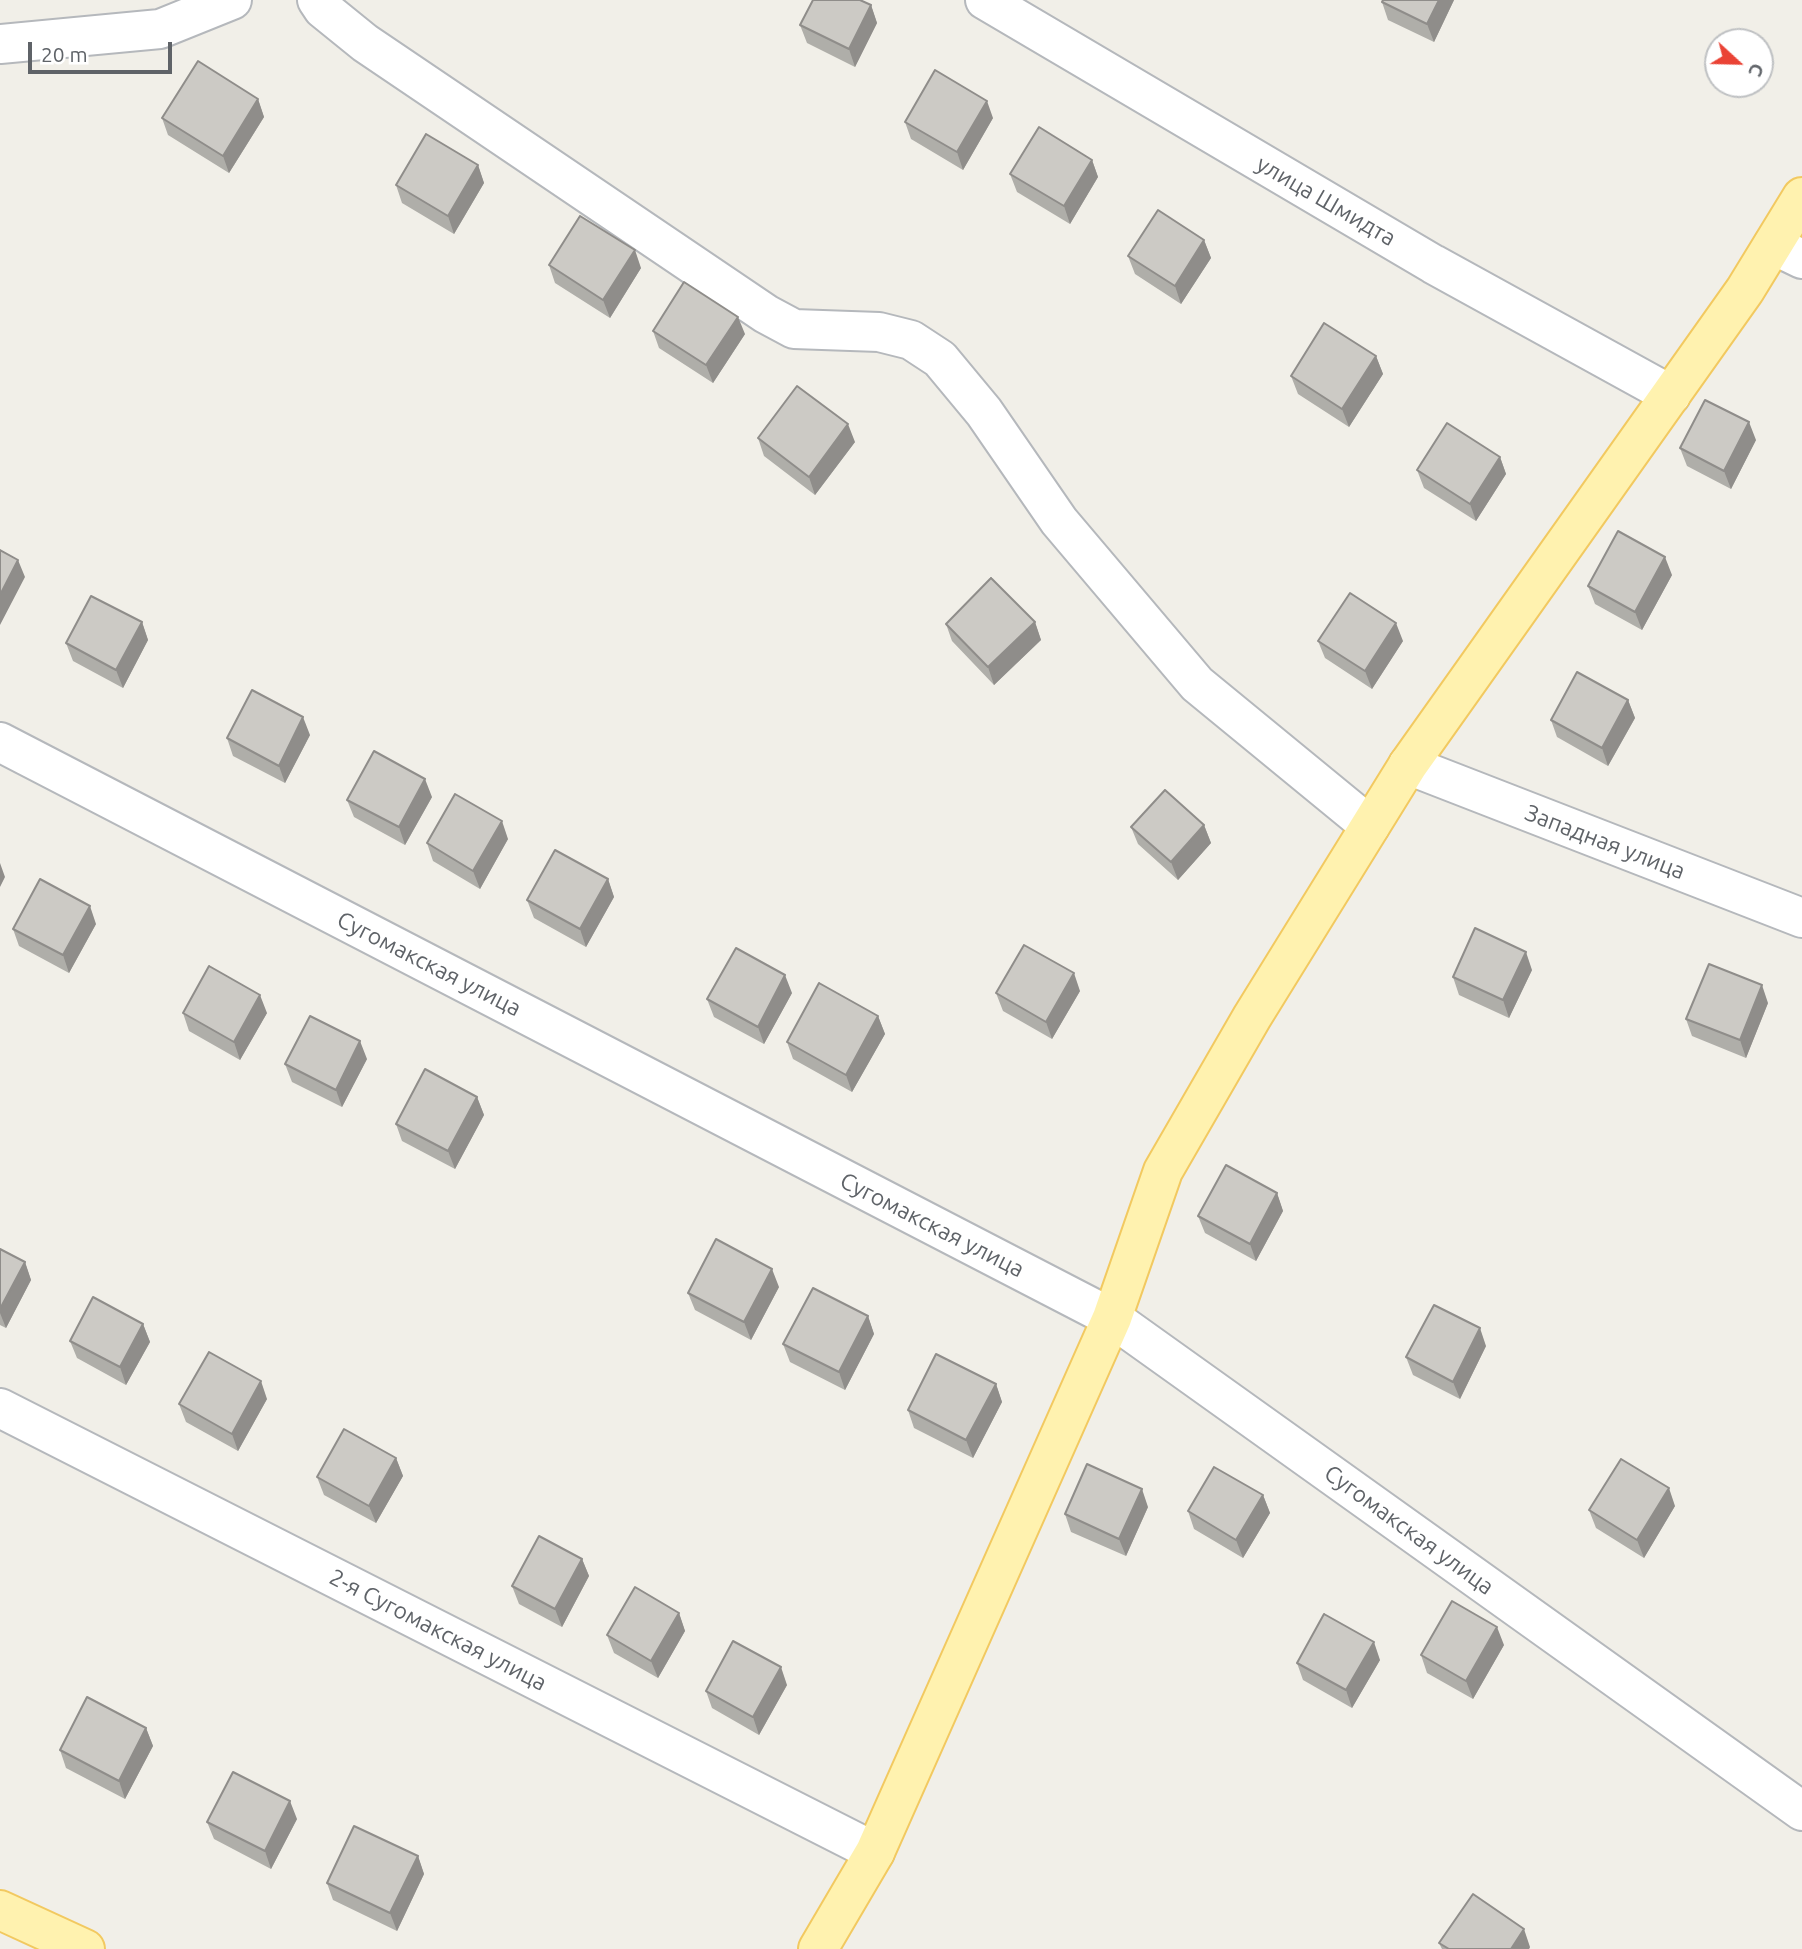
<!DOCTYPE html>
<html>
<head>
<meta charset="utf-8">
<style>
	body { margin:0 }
	#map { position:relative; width:1802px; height:1949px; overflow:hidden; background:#f1efe8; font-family:Ubuntu,sans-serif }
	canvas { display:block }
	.north { position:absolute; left:1704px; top:28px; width:70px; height:70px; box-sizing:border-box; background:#fff; border:2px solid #bfc1c3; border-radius:50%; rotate:112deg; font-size:19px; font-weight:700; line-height:28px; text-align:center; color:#5f6368 }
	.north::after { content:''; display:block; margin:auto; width:24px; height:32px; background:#ea4335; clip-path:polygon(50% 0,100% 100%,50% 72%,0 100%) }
	.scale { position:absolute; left:28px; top:42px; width:144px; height:32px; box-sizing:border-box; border:4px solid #5f6368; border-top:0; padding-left:9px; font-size:21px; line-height:24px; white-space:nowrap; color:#5f6368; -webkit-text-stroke:5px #fff; paint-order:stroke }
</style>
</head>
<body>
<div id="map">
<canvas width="1802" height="1949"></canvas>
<div class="north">С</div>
<div class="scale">20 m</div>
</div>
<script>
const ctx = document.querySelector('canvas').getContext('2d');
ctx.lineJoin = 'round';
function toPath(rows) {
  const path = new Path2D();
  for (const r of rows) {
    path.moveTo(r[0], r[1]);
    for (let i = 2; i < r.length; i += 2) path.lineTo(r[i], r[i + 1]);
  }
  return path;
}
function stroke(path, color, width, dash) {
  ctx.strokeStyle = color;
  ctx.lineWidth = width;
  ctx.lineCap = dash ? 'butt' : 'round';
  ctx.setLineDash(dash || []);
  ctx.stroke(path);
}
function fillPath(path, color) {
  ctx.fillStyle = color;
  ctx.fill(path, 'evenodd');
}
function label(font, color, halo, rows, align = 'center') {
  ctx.font = font + ' Ubuntu,sans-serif';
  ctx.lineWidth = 5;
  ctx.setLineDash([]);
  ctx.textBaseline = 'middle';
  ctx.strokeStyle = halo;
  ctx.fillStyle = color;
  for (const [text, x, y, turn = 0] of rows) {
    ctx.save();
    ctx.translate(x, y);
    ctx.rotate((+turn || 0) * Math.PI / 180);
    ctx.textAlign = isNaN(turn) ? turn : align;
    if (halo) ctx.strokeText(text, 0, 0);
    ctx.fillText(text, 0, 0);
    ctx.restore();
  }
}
const minor = toPath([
	[317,0,323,9,365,43,766,314,794,329,879,332,911,340,940,359,984,412,1059,521,1197,684,1370,826],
	[985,0,1433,264,1671,395],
	[0,44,160,29,232,0],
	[1773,245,1802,259],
	[0,742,1112,1318,1802,1811],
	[1408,765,1802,918],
	[0,1408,875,1852]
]);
const major = toPath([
	[0,1910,85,1949],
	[818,1949,875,1852,1112,1318,1163,1171,1252,1017,1408,765,1745,290,1802,197]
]);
const wall = toPath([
	[1454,0,1434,42,1388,20,1382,2],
	[871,5,877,23,855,67,807,43,800,25],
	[258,99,264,117,229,173,168,135,162,118],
	[993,118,963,170,911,139,905,122],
	[1092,160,1098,177,1070,224,1017,192,1010,174],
	[478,165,484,183,454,234,402,203,396,185],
	[1204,240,1211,258,1181,304,1135,274,1128,256],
	[549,265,641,268,610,318,555,283],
	[653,331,745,334,713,383,659,348],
	[1376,356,1383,374,1349,427,1298,394,1291,376],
	[758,438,855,442,815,495,764,456],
	[1756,440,1731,489,1687,466,1680,448],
	[1500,457,1506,474,1476,521,1424,488,1417,470],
	[1672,575,1642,630,1595,604,1588,586],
	[142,622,148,640,123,688,73,661,66,643],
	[1035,622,1041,640,994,685,952,641,946,624],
	[1318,641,1403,641,1372,689,1325,658],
	[1628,700,1635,718,1608,766,1557,737,1551,720],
	[310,735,285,783,233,756,227,738],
	[432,797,405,845,354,817,347,800],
	[1204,825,1211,843,1178,880,1138,844,1131,827],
	[508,839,480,889,433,861,427,843],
	[608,879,614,897,586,947,534,918,527,900],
	[96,924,69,973,19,946,13,929],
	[1532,970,1509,1018,1459,995,1453,977],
	[1080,991,1052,1039,1003,1011,996,993],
	[792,993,764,1044,714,1017,707,999],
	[1768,1003,1746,1058,1692,1036,1686,1019],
	[183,1013,267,1013,240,1060,189,1031],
	[878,1016,885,1034,852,1092,793,1059,787,1042],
	[367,1059,342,1107,292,1082,285,1064],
	[477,1097,484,1115,455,1169,402,1141,396,1124],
	[1277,1193,1283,1211,1256,1261,1205,1233,1198,1216],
	[0,1249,25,1262,31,1280,6,1328,0,1325],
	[779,1287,751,1340,695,1310,688,1293],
	[868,1316,874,1334,845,1390,790,1362,783,1344],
	[143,1324,150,1342,126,1385,77,1358,70,1341],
	[1486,1346,1460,1399,1413,1375,1406,1357],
	[996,1384,1002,1402,973,1458,914,1428,908,1410],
	[267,1399,238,1451,186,1422,179,1404],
	[396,1458,403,1476,376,1523,324,1495,317,1477],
	[1263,1495,1270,1513,1243,1558,1194,1529,1188,1511],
	[1675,1506,1644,1558,1596,1528,1589,1510],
	[1148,1507,1126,1556,1071,1532,1065,1514],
	[582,1559,589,1576,562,1627,519,1604,512,1586],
	[679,1613,685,1631,658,1678,614,1653,607,1635],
	[1504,1645,1473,1699,1427,1673,1421,1655],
	[1380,1660,1352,1708,1303,1680,1297,1663],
	[787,1685,759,1735,712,1708,706,1691],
	[146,1728,153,1746,125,1799,66,1768,60,1750],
	[297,1819,271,1869,214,1839,207,1822],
	[418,1856,424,1874,397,1931,333,1900,327,1883],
	[1439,1943,1530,1947,1529,1949,1442,1949]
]);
const shadedWall = toPath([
	[1439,0,1454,0,1434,42,1427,24],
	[871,5,877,23,855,67,849,49],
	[258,99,264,117,229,173,223,156],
	[987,101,993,118,963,170,957,152],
	[1092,160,1098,177,1070,224,1064,206],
	[478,165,484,183,454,234,448,216],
	[1204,240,1211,258,1181,304,1175,286],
	[635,250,641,268,610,318,603,300],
	[738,317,745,334,713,383,706,365],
	[1376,356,1383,374,1349,427,1342,409],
	[1749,422,1756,440,1731,489,1724,471],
	[848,424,855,442,815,495,809,477],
	[1500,457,1506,474,1476,521,1470,504],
	[1665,557,1672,575,1642,630,1635,612],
	[18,560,25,577,0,625,0,595],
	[142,622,148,640,123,688,116,670],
	[1035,622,1041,640,994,685,988,667],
	[1396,623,1403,641,1372,689,1365,671],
	[1628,700,1635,718,1608,766,1602,748],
	[303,717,310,735,285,783,279,766],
	[425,779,432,797,405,845,399,827],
	[502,821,508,839,480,889,473,871],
	[1204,825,1211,843,1178,880,1171,862],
	[0,863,5,877,0,887],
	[608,879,614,897,586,947,580,929],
	[90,906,96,924,69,973,63,955],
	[1526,952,1532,970,1509,1018,1503,1000],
	[1074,973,1080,991,1052,1039,1046,1022],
	[785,975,792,993,764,1044,758,1027],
	[1762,985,1768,1003,1746,1058,1740,1040],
	[260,995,267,1013,240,1060,234,1042],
	[878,1016,885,1034,852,1092,846,1075],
	[360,1041,367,1059,342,1107,336,1090],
	[477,1097,484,1115,455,1169,448,1151],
	[1277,1193,1283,1211,1256,1261,1250,1244],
	[25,1262,31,1280,6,1328,0,1313,0,1309],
	[772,1269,779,1287,751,1340,744,1322],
	[868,1316,874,1334,845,1390,839,1372],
	[143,1324,150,1342,126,1385,120,1367],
	[1480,1328,1486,1346,1460,1399,1453,1382],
	[261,1381,267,1399,238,1451,232,1434],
	[996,1384,1002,1402,973,1458,966,1440],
	[396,1458,403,1476,376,1523,369,1506],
	[1669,1488,1675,1506,1644,1558,1637,1540],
	[1142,1489,1148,1507,1126,1556,1119,1539],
	[1263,1495,1270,1513,1243,1558,1236,1540],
	[582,1559,589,1576,562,1627,555,1609],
	[679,1613,685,1631,658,1678,651,1661],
	[1497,1627,1504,1645,1473,1699,1466,1681],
	[1374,1642,1380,1660,1352,1708,1346,1690],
	[781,1667,787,1685,759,1735,753,1717],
	[146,1728,153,1746,125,1799,119,1781],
	[290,1801,297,1819,271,1869,265,1851],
	[418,1856,424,1874,397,1931,390,1913],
	[1524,1929,1530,1947,1529,1949,1511,1949]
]);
const building = toPath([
	[813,0,860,0,871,5,849,49,800,25,813,0],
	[1383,0,1439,0,1427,24,1382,2,1383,0],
	[198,61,258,99,223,156,162,118,198,61],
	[935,70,987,101,957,152,905,122,935,70],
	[1039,127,1092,160,1064,206,1010,174,1039,127],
	[426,134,478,165,448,216,396,185,426,134],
	[1158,210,1204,240,1175,286,1128,256,1158,210],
	[580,216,635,250,603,300,549,265,580,216],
	[684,282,738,317,706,365,653,331,684,282],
	[1324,323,1376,356,1342,409,1291,376,1324,323],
	[797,386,848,424,809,477,758,438,797,386],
	[1705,400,1749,422,1724,471,1680,448,1705,400],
	[1447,423,1500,457,1470,504,1417,470,1447,423],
	[1618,531,1665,557,1635,612,1588,586,1618,531],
	[0,550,18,560,0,595,0,550],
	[991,578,1035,622,988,667,946,624,991,578],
	[1350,593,1396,623,1365,671,1318,641,1350,593],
	[91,596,142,622,116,670,66,643,91,596],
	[1577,672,1628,700,1602,748,1551,720,1577,672],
	[252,690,303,717,279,766,227,738,252,690],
	[374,751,425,779,399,827,347,800,374,751],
	[1165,790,1204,825,1171,862,1131,827,1165,790],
	[455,794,502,821,473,871,427,843,455,794],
	[555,850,608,879,580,929,527,900,555,850],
	[40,879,90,906,63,955,13,929,40,879],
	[1475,928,1526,952,1503,1000,1453,977,1475,928],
	[1024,945,1074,973,1046,1022,996,993,1024,945],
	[736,948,785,975,758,1027,707,999,736,948],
	[1709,964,1762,985,1740,1040,1686,1019,1709,964],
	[209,966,260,995,234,1042,183,1013,209,966],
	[819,983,878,1016,846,1075,787,1042,819,983],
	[310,1016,360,1041,336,1090,285,1064,310,1016],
	[425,1069,477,1097,448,1151,396,1124,425,1069],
	[1226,1165,1277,1193,1250,1244,1198,1216,1226,1165],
	[716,1239,772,1269,744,1322,688,1293,716,1239],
	[0,1249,25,1262,0,1309,0,1249],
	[813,1288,868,1316,839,1372,783,1344,813,1288],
	[93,1297,143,1324,120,1367,70,1341,93,1297],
	[1434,1305,1480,1328,1453,1382,1406,1357,1434,1305],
	[209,1352,261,1381,232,1434,179,1404,209,1352],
	[936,1354,996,1384,966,1440,908,1410,936,1354],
	[344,1429,396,1458,369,1506,317,1477,344,1429],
	[1621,1459,1669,1488,1637,1540,1589,1510,1621,1459],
	[1087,1464,1142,1489,1119,1539,1065,1514,1087,1464],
	[1214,1467,1263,1495,1236,1540,1188,1511,1214,1467],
	[539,1536,582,1559,555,1609,512,1586,539,1536],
	[635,1587,679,1613,651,1661,607,1635,635,1587],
	[1452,1601,1497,1627,1466,1681,1421,1655,1452,1601],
	[1324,1614,1374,1642,1346,1690,1297,1663,1324,1614],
	[733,1641,781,1667,753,1717,706,1691,733,1641],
	[87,1697,146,1728,119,1781,60,1750,87,1697],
	[233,1772,290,1801,265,1851,207,1822,233,1772],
	[354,1826,418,1856,390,1913,327,1883,354,1826],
	[1473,1894,1524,1929,1511,1949,1449,1949,1439,1943,1473,1894]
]);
const streetNames = [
	["улица Шмидта",1326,201,30],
	["Западная улица",1605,842,21],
	["Сугомакская улица",429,964,27],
	["Сугомакская улица",932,1225,27],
	["Сугомакская улица",1409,1530,36],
	["2-я Сугомакская улица",438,1630,27]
];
stroke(minor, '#b5b8bc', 42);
stroke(major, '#f2c960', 42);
stroke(minor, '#fff', 38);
stroke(major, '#fff2af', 38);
fillPath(wall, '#afaea9');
fillPath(shadedWall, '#8f8d8a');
fillPath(building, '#cccac5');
stroke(building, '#8f8d8a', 2);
label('23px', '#5f6368', '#fff', streetNames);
</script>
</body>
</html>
